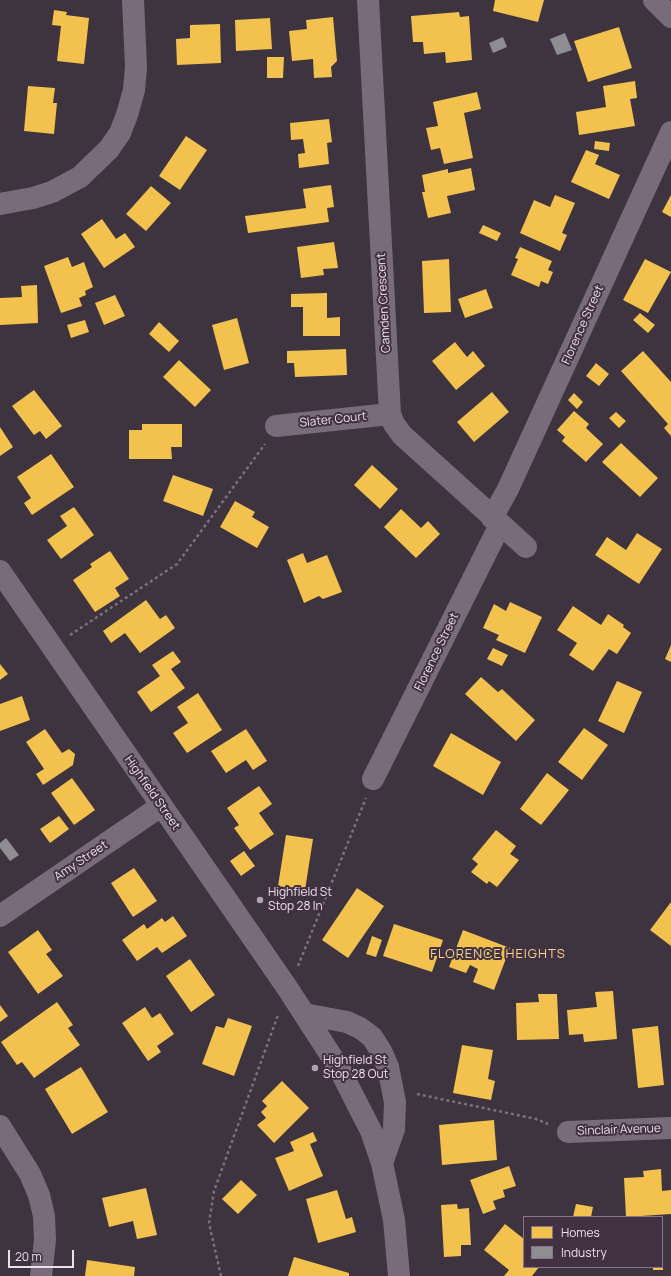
<!DOCTYPE html>
<html>
<head>
<meta charset="utf-8">
<style>
	body { margin:0 }
	#map { position:relative; width:671px; height:1276px; overflow:hidden; background:#3e343f; font-family:Manrope,sans-serif }
	canvas { display:block }
	.legend { position:absolute; left:523px; top:1216px; width:140px; height:52px; box-sizing:border-box; background:#423043; border:1px solid #867687; margin:0; padding:5px 7px; list-style:none; font-size:12px; color:#ece0ec }
	.legend li { display:flex; align-items:center; gap:8px; height:20px }
	.legend b { width:20px; border:1px solid #867687 }
	.scale { position:absolute; left:8px; top:1250px; width:66px; height:18px; box-sizing:border-box; border:2px solid #ece0ec; border-top:0; padding-left:5px; font-size:12px; line-height:14px; white-space:nowrap; color:#ece0ec; -webkit-text-stroke:3px #423043; paint-order:stroke }
</style>
</head>
<body>
<div id="map">
<canvas width="671" height="1276"></canvas>
<ul class="legend">
<li><b style="height:11px;background:#f2c14e"></b>Homes</li>
<li><b style="height:11px;background:#8d8d92"></b>Industry</li>
</ul>
<div class="scale">20 m</div>
</div>
<script>
const ctx = document.querySelector('canvas').getContext('2d');
ctx.lineJoin = 'round';
function fillPath(path, color) {
  ctx.fillStyle = color;
  ctx.fill(path, 'evenodd');
}
function toPath(rows) {
  const path = new Path2D();
  for (const r of rows) {
    path.moveTo(r[0], r[1]);
    for (let i = 2; i < r.length; i += 2) path.lineTo(r[i], r[i + 1]);
  }
  return path;
}
function stroke(path, color, width, dash) {
  ctx.strokeStyle = color;
  ctx.lineWidth = width;
  ctx.lineCap = dash ? 'butt' : 'round';
  ctx.setLineDash(dash || []);
  ctx.stroke(path);
}
function label(font, color, halo, rows, align = 'center') {
  ctx.font = font + ' Manrope,sans-serif';
  ctx.lineWidth = 4;
  ctx.setLineDash([]);
  ctx.textBaseline = 'middle';
  ctx.strokeStyle = halo;
  ctx.fillStyle = color;
  for (const [text, x, y, turn = 0] of rows) {
    ctx.save();
    ctx.translate(x, y);
    ctx.rotate((+turn || 0) * Math.PI / 180);
    ctx.textAlign = isNaN(turn) ? turn : align;
    if (halo) ctx.strokeText(text, 0, 0);
    ctx.fillText(text, 0, 0);
    ctx.restore();
  }
}
const homes = toPath([
	[495,0,544,0,538,22,493,11],
	[54,10,67,12,66,15,89,18,84,64,57,61,61,26,52,25],
	[459,12,460,17,469,16,472,60,446,63,445,52,424,54,423,42,413,42,411,16],
	[333,17,337,61,331,67,332,77,314,78,313,59,292,61,289,31,307,29,306,20],
	[270,18,272,49,236,51,235,20],
	[220,24,221,63,177,65,176,39,190,38,190,25],
	[619,27,632,68,588,82,574,41],
	[267,57,284,57,283,78,267,78],
	[635,81,637,98,630,99,635,126,579,135,576,112,606,107,603,86],
	[28,86,55,88,53,103,57,103,54,134,24,131],
	[477,92,481,109,464,113,473,158,444,164,440,148,431,150,426,128,438,126,433,102],
	[329,119,332,142,327,143,329,164,299,168,298,154,305,153,303,139,291,140,290,123],
	[186,136,207,150,180,190,159,176],
	[595,141,610,143,609,151,594,149],
	[586,150,599,155,595,164,620,175,609,199,571,182],
	[471,168,475,190,447,196,451,213,428,218,422,192,425,192,422,175,448,169,448,173],
	[331,185,334,207,327,208,329,222,248,233,245,216,306,208,303,189],
	[151,186,171,203,146,231,126,214],
	[555,195,575,203,562,233,567,235,560,251,520,233,534,200,550,207],
	[671,195,671,217,662,212],
	[102,219,116,239,125,233,135,247,104,268,81,234],
	[483,225,501,233,497,241,479,233],
	[334,242,338,268,323,269,324,275,301,278,297,247],
	[520,247,552,261,548,270,553,272,548,284,541,281,539,287,511,275,518,259,515,258],
	[68,257,72,267,84,262,93,287,85,291,86,295,79,298,82,306,61,313,44,266],
	[449,259,451,312,424,313,422,261],
	[645,259,671,272,648,313,623,300],
	[37,285,38,323,0,325,0,298,22,297,21,286],
	[486,289,493,308,465,318,458,299],
	[327,293,327,318,340,317,340,336,303,336,303,307,291,307,291,294],
	[115,295,125,316,104,325,95,303],
	[640,313,655,325,648,333,633,320],
	[237,318,249,363,224,370,212,325],
	[85,320,89,332,71,338,67,325],
	[159,322,179,341,169,352,149,334],
	[455,342,467,357,473,351,485,366,456,390,432,361],
	[346,349,347,375,295,377,294,363,287,363,287,351],
	[643,351,671,382,671,436,664,428,668,424,621,371],
	[179,360,211,390,195,407,163,377],
	[596,363,609,374,599,386,586,376],
	[34,390,62,426,46,439,40,431,34,435,12,406],
	[492,392,509,412,474,442,457,422],
	[574,393,583,402,577,409,568,400],
	[574,411,589,424,586,428,603,444,586,462,562,441,565,437,557,430],
	[616,412,626,421,619,428,609,418],
	[142,424,182,424,182,447,171,447,172,459,129,459,129,430,142,430],
	[0,427,13,447,0,456],
	[621,443,658,478,640,497,602,462],
	[51,454,74,487,32,515,24,503,31,498,17,477],
	[372,465,398,489,380,509,354,485],
	[173,475,213,489,203,516,163,501],
	[235,501,255,512,252,517,269,527,257,548,220,527],
	[74,507,94,535,61,559,47,540,67,526,60,516],
	[401,509,421,528,428,521,440,534,416,558,384,527],
	[637,533,662,549,639,584,595,555,607,537,626,550],
	[110,551,129,579,115,588,120,596,95,612,73,580,92,567,90,564],
	[303,553,307,563,327,555,342,592,323,599,319,596,304,603,287,560],
	[146,600,160,619,166,615,175,628,140,653,125,633,111,643,103,631],
	[510,602,542,617,525,653,496,640,499,635,483,628,494,604,506,611],
	[573,606,601,625,608,614,624,625,623,627,631,633,617,654,609,649,593,671,569,655,577,643,557,630],
	[671,645,671,662,665,659],
	[493,648,508,655,502,666,487,659],
	[173,651,181,662,171,669,185,688,151,712,137,692,160,676,152,665],
	[0,664,8,674,0,680],
	[481,677,498,692,502,689,535,720,516,741,465,694],
	[617,681,642,692,624,733,598,721],
	[198,693,222,730,187,753,173,733,188,723,177,707],
	[22,696,30,720,0,731,0,704],
	[584,728,608,745,582,780,558,762],
	[45,729,62,753,69,749,75,754,73,765,43,785,36,774,44,769,26,742],
	[246,729,267,761,253,770,246,760,226,773,211,751],
	[451,733,501,762,483,795,433,766],
	[547,773,569,790,541,825,520,809],
	[72,778,95,810,74,825,51,793],
	[259,786,272,804,259,813,274,834,250,850,234,828,239,825,227,808],
	[59,816,69,829,50,843,40,829],
	[496,830,516,846,510,854,519,860,497,887,489,881,487,884,471,872,478,864,472,859],
	[286,835,313,839,305,890,278,886],
	[244,851,255,866,241,876,230,861],
	[134,868,157,901,133,917,111,883],
	[357,888,384,906,348,958,322,940],
	[671,902,671,946,650,930],
	[173,916,187,936,162,953,157,947,137,961,122,940,144,924,147,929,162,918,165,922],
	[394,924,443,940,432,972,383,956],
	[38,930,52,950,46,954,63,976,38,994,8,952],
	[463,930,510,948,494,990,473,982,478,969,470,965,466,973,449,967],
	[372,936,382,940,376,957,366,954],
	[190,959,215,995,191,1012,166,976],
	[613,991,617,1039,584,1042,583,1034,569,1035,567,1010,597,1007,595,992],
	[538,994,557,994,559,1039,517,1040,516,1003,539,1002],
	[57,1002,73,1025,68,1028,80,1045,34,1078,22,1062,17,1065,1,1042],
	[0,1005,8,1016,0,1022],
	[145,1007,152,1018,160,1013,174,1034,157,1046,161,1052,148,1061,122,1023],
	[228,1018,252,1026,234,1076,202,1064,216,1026,224,1028],
	[658,1026,664,1085,638,1088,632,1029],
	[462,1045,493,1050,488,1079,495,1081,491,1100,453,1093],
	[81,1067,108,1112,72,1134,45,1089],
	[282,1081,309,1108,274,1143,257,1125,266,1118,261,1112,267,1106,262,1101],
	[494,1120,497,1160,442,1165,439,1125],
	[313,1132,317,1141,310,1144,323,1176,289,1191,275,1158,294,1151,290,1142],
	[509,1166,516,1186,503,1190,505,1197,493,1201,496,1209,483,1214,470,1180],
	[661,1169,662,1191,671,1190,671,1214,626,1217,624,1178,644,1177,643,1171],
	[241,1180,257,1195,238,1214,222,1199],
	[146,1188,157,1235,137,1239,133,1221,109,1227,102,1198],
	[337,1190,346,1219,352,1217,356,1232,318,1243,306,1199],
	[457,1204,458,1209,469,1208,471,1245,461,1245,461,1256,444,1257,441,1205],
	[576,1204,593,1207,591,1217,573,1217],
	[505,1224,524,1239,524,1267,539,1267,532,1276,504,1276,509,1270,484,1250],
	[294,1257,349,1273,349,1276,288,1276],
	[87,1260,135,1267,134,1276,85,1276],
	[653,1267,663,1267,663,1270,653,1270]
]);
const industry = toPath([
	[565,33,572,50,557,55,550,39],
	[503,37,507,47,493,53,489,43],
	[6,838,19,855,10,861,0,848,0,843]
]);
const path = toPath([
	[70,635,177,564,265,444],
	[298,966,366,798],
	[417,1094,536,1119,548,1124],
	[221,1276,209,1223,214,1191,278,1015]
]);
const minor = toPath([
	[368,0,390,414,394,424,402,435,526,547],
	[654,0,671,17],
	[0,204,33,198,52,192,80,177,109,149,120,133,127,115,134,90,136,67,133,0],
	[276,426,390,414],
	[492,518,508,489,671,132],
	[0,571,288,989,339,1068,371,1131,382,1163,394,1220,399,1276],
	[373,779,500,525],
	[0,916,161,806],
	[304,1014,347,1022,360,1028,372,1037,381,1051,388,1067,395,1102,394,1129,382,1163],
	[0,1126,30,1174,39,1195,44,1216,45,1240,41,1276],
	[568,1132,671,1128]
]);
const markers = [
	[260,900,4,"#afa4af"],
	[315,1068,4,"#afa4af"]
];
const streetNames = [
	["Camden Crescent",384,303,-93],
	["Florence Street",583,325,-66],
	["Slater Court",333,420,-6],
	["Florence Street",437,652,-64],
	["Highfield Street",152,793,55],
	["Amy Street",81,861,-34],
	["Sinclair Avenue",619,1130,-2]
];
const poiNames = [
	["Highfield St",268,893],
	["Stop 28 In",268,907],
	["Highfield St",323,1061],
	["Stop 28 Out",323,1075]
];
const neighbourhoodNames = [
	["FLORENCE HEIGHTS",498,954]
];
fillPath(homes, '#f2c14e');
fillPath(industry, '#8d8d92');
stroke(path, '#7b717b', 2.5, [3, 3]);
stroke(minor, '#796c7a', 22);
for (const [x, y, r, color] of markers) {
  const dot = new Path2D();
  dot.arc(x, y, r, 0, 2 * Math.PI);
  ctx.fillStyle = color;
  ctx.fill(dot);
  stroke(dot, '#423043', 1.5);
}
label('12px', '#ece0ec', '#423043', streetNames);
label('12px', '#ece0ec', '#423043', poiNames, 'left');
ctx.letterSpacing = '1px';
label('13px', '#f3d88c', '#423043', neighbourhoodNames);
ctx.letterSpacing = '0px';
</script>
</body>
</html>
